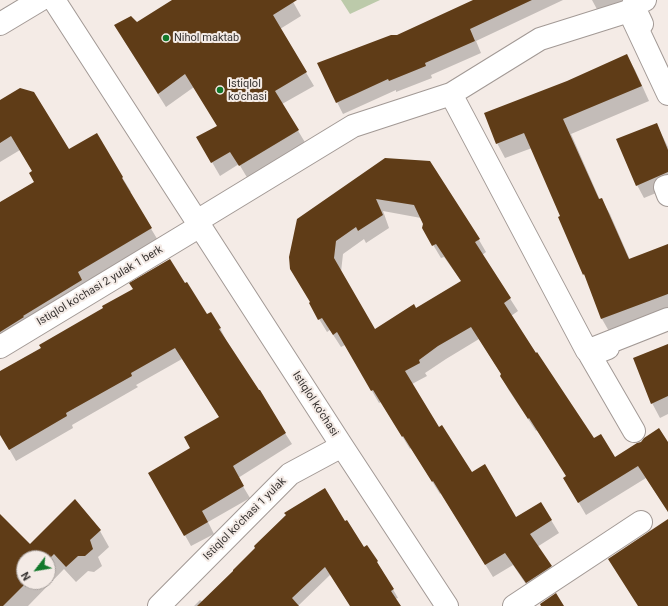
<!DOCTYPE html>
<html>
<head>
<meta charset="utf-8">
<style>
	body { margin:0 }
	#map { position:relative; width:668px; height:606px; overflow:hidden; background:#f4ebe6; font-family:Roboto,sans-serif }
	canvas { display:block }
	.north { position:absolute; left:16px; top:550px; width:40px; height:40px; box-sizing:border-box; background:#f4ebe6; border:1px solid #a8a19e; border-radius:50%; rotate:239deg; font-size:11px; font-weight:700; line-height:16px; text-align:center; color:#373331 }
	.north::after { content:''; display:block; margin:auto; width:14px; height:18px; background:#12782a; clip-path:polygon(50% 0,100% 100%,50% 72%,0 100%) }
</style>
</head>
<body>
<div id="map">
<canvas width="668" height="606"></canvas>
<div class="north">N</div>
</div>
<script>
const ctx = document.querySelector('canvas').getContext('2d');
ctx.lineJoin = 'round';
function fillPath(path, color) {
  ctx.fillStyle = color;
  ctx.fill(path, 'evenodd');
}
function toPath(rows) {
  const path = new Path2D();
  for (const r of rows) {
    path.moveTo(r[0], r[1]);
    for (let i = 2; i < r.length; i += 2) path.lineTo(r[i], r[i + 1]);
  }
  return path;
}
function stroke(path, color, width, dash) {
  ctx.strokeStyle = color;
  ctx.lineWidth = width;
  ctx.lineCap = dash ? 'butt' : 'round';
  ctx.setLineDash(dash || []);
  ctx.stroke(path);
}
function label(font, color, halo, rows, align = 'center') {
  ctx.font = font + ' Roboto,sans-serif';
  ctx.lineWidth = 4;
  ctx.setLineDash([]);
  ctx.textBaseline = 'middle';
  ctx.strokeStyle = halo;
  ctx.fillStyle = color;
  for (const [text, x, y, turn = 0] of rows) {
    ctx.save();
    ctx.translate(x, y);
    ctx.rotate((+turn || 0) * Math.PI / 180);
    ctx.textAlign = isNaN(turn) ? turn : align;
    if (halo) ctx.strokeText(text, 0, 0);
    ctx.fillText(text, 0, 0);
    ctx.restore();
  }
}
const green = toPath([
	[341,0,380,0,350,14]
]);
const shadow = toPath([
	[173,0,292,0,301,16,280,29,314,86,282,104,306,144,248,179,239,164,220,176,198,138,218,126,194,87,166,107,123,39,137,24],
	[476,0,563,0,476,41,481,53,431,75,432,78,396,92,396,90,343,114,337,102,397,36],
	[592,0,626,0,599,13],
	[627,56,635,70,649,101,571,134,600,200,601,199,610,214,630,260,668,245,668,312,610,333,602,319,588,281,584,274,559,217,562,216,532,148,505,158,497,143,568,82],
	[0,102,69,151,122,177,131,192,129,192,159,242,0,351,0,204,35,182,33,172,20,150,0,162],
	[656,124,663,137,668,147,668,188,644,198,637,185],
	[429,162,479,240,486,252,482,255,518,311,511,316,594,440,615,458,668,444,668,512,646,478,586,515,572,491,567,476,537,430,536,431,508,389,501,376,502,375,479,339,446,359,425,373,427,376,412,384,438,428,471,473,516,519,551,520,559,533,537,547,558,579,534,596,513,565,493,577,441,493,440,494,411,448,410,449,381,402,379,403,345,345,341,347,330,330,327,332,310,304,311,302,290,257],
	[383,211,421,218,424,224,423,228,441,258,444,257,462,282,416,309,375,331,341,272,343,254,364,239,366,243,389,228],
	[185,285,207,315,220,328,226,340,225,340,292,444,238,478,250,498,208,522,214,534,191,546,150,473,192,449,220,418,182,359,136,385,138,387,72,425,73,428,16,461,0,433,0,373],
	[668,345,668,414,660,418,652,403],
	[0,516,30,545,100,531,109,547,98,557,102,566,94,572,88,571,76,582,64,569,28,606,0,606],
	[24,558,48,558,48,582,24,582],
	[345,522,363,549,377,562,398,598,395,599,400,606,350,606,331,574,298,606,194,606,200,600,203,602]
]);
const building = toPath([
	[172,0,297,0,273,15,307,72,275,91,299,130,239,166,230,152,211,163,196,137,217,126,185,74,158,94,114,25,131,16,137,22],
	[473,0,532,0,470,29,475,41,425,63,426,66,389,81,388,79,336,103,317,63,391,35,397,35],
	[627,54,642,86,563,119,599,199,602,198,629,259,668,244,668,294,601,319,584,274,583,275,558,217,560,216,524,133,496,144,484,113,567,81],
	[20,88,34,92,69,149,97,133,123,177,122,178,152,228,78,272,82,280,23,316,24,317,0,332,0,202,34,182,29,173,32,171,11,136,0,143,0,100],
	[657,123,668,150,668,172,636,186,616,139],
	[385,158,430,161,480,239,475,242,511,298,504,303,536,353,537,352,594,438,601,434,615,457,637,443,641,442,644,438,659,428,668,442,668,512,638,466,578,503,563,478,566,476,529,418,528,419,500,376,501,374,471,327,438,346,419,360,420,363,405,371,439,427,442,425,472,472,485,464,516,517,541,502,552,520,530,534,552,566,526,583,505,553,485,565,433,481,432,482,403,436,402,437,373,390,371,391,337,332,333,335,322,318,318,320,309,303,310,302,290,269,289,257,297,219],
	[376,199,414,205,423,224,422,228,432,246,436,244,461,281,416,308,414,304,375,329,334,258,336,241,356,227,358,231,383,215],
	[170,259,185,283,187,282,207,314,211,312,221,328,219,329,259,390,260,390,286,433,233,466,244,486,202,511,208,522,184,536,148,473,190,448,184,437,219,417,175,348,131,373,132,376,66,413,67,416,9,450,0,435,0,371,41,348,39,345,103,308,102,306,133,289,129,283],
	[668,344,668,396,651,404,633,358],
	[325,488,345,521,347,520,364,547,367,545,378,561,377,562,394,589,391,591,401,606,350,606,325,567,292,598,299,606,197,606,233,571,233,570,255,548,254,546,286,515,284,513],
	[75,499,101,530,90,540,93,549,85,556,78,556,66,567,54,554,48,560,48,558,24,558,24,582,27,582,3,606,0,606,0,514,30,544],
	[668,519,668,606,638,606,608,559],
	[556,593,564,606,541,606,540,604]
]);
const minor = toPath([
	[54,0,342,446,447,606],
	[0,24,40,0],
	[642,24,633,5,645,0],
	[451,94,587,351,668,319],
	[668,186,665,187,668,195],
	[197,221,353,126,451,94,540,39,629,11,668,94],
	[0,347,200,226],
	[608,348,590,355,634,431],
	[159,606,290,474,342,446],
	[514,606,641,522]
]);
const markers = [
	[166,38,4,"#12782a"],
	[220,90,4,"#12782a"]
];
const poiNames = [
	["Nihol maktab",174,38],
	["Istiqlol",228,84],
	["ko'chasi",228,97]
];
const streetNames = [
	["Istiqlol ko'chasi 2 yulak 1 berk",100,286,-31],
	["Istiqlol ko'chasi",315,404,57],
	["Istiqlol ko'chasi 1 yulak",245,519,-45]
];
fillPath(green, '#bccaaa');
fillPath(shadow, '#0003');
fillPath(building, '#5f3c17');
stroke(minor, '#a29995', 24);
stroke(minor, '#fff', 22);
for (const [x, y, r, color] of markers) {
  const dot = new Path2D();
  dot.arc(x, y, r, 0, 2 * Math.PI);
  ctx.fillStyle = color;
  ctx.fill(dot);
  stroke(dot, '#f4ebe6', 1.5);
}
label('11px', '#373331', '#f4ebe6', poiNames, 'left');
label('11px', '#373331', '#f4ebe6', streetNames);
</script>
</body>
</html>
